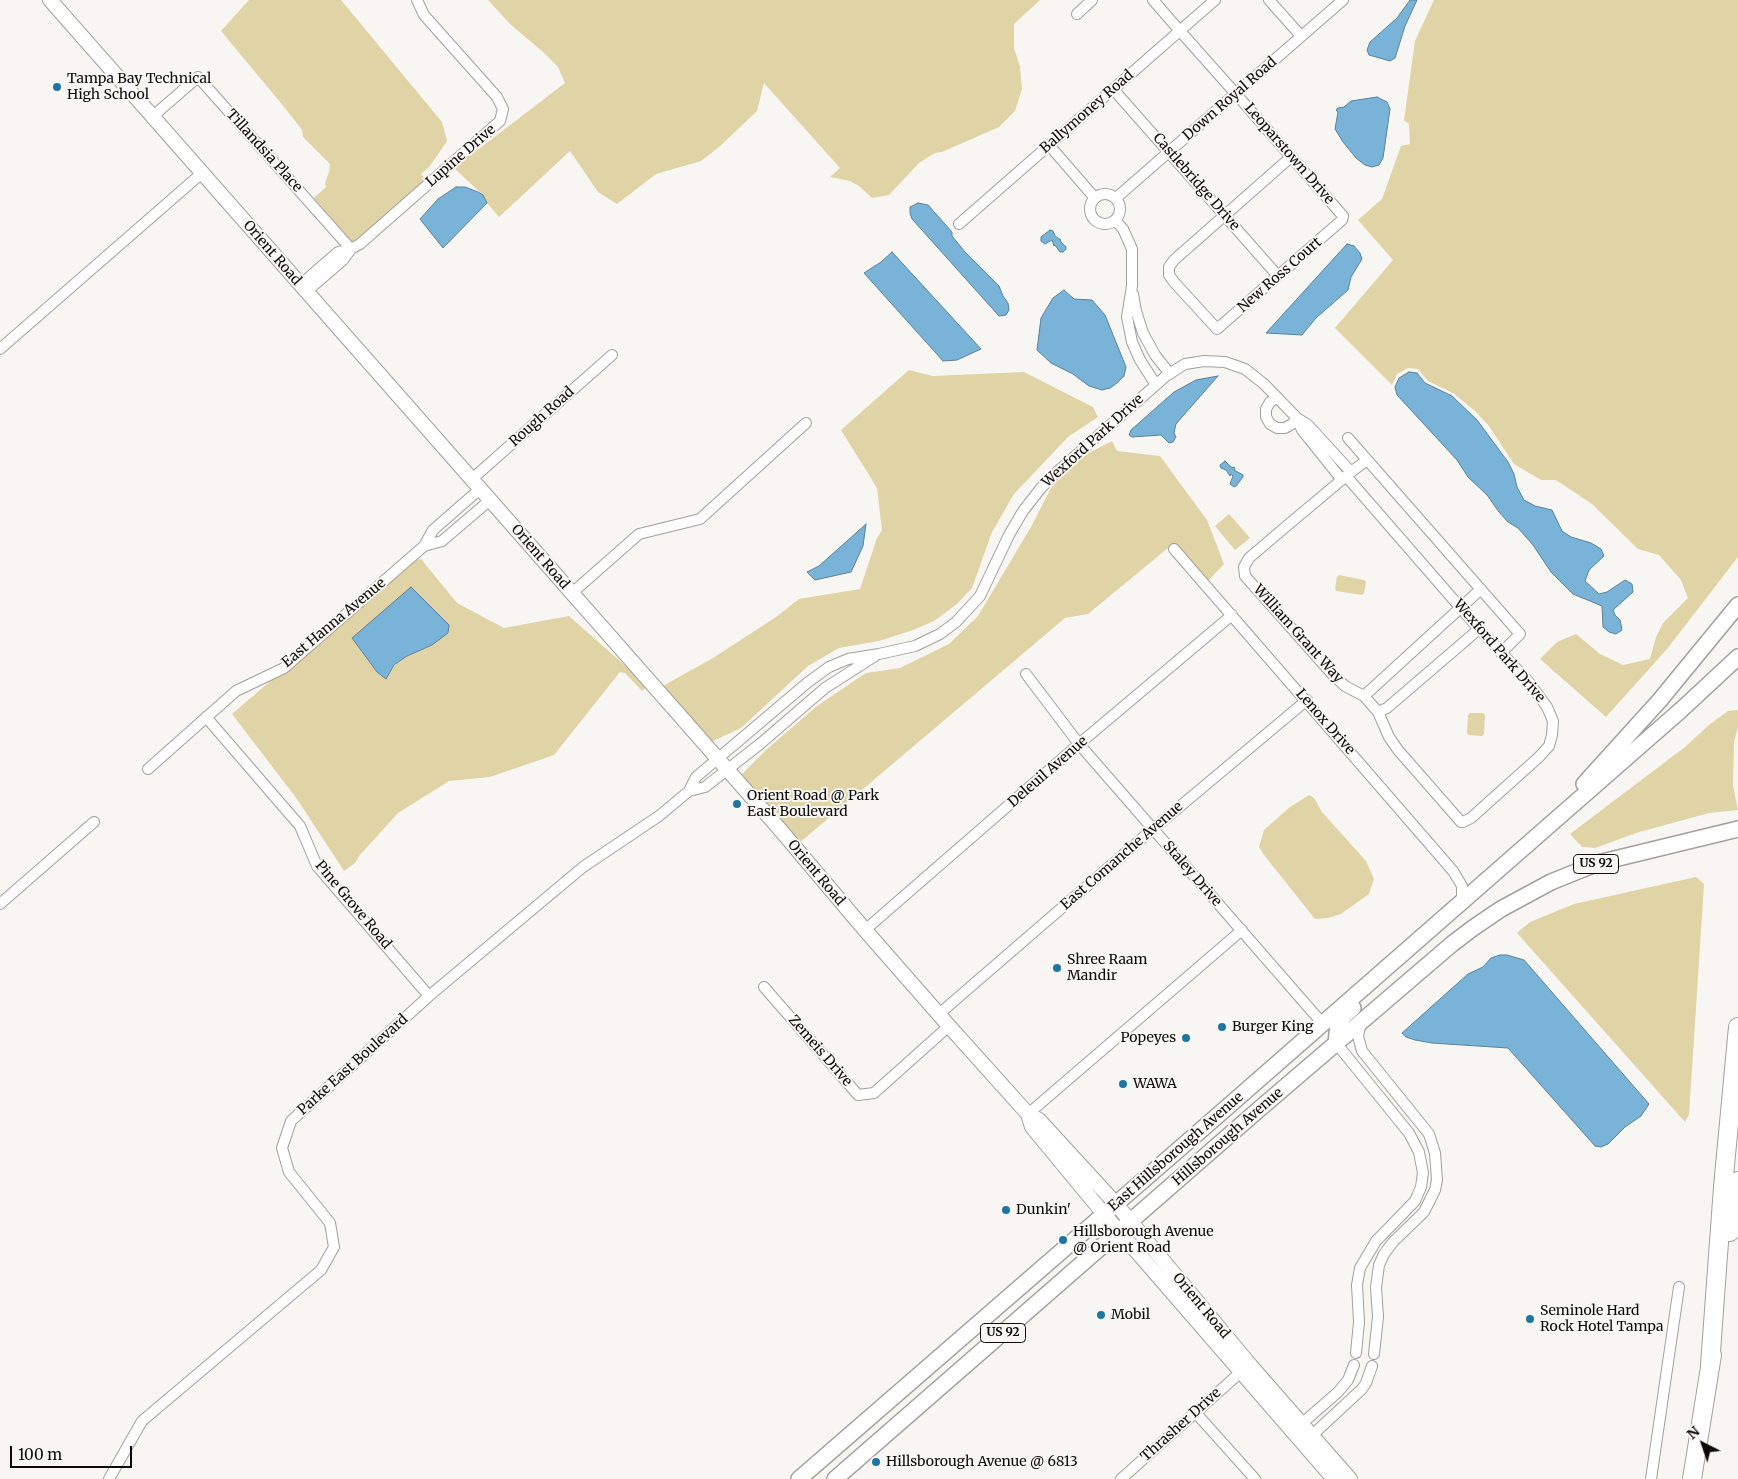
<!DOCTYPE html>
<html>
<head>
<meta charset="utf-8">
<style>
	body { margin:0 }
	#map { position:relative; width:1738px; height:1479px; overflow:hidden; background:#f8f6f2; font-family:Merriweather,serif }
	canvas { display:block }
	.north { position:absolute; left:1678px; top:1419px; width:50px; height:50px; -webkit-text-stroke:4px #f8f6f2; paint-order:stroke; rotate:319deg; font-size:14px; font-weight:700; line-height:20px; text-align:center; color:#0c0b0a }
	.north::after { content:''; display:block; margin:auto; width:18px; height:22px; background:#0c0b0a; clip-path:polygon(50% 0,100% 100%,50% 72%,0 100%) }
	.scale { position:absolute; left:10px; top:1446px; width:122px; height:22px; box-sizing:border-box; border:2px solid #0c0b0a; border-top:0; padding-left:6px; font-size:15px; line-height:18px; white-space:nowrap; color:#0c0b0a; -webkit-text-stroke:4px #f8f6f2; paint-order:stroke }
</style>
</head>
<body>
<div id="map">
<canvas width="1738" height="1479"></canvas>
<div class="north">N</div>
<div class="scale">100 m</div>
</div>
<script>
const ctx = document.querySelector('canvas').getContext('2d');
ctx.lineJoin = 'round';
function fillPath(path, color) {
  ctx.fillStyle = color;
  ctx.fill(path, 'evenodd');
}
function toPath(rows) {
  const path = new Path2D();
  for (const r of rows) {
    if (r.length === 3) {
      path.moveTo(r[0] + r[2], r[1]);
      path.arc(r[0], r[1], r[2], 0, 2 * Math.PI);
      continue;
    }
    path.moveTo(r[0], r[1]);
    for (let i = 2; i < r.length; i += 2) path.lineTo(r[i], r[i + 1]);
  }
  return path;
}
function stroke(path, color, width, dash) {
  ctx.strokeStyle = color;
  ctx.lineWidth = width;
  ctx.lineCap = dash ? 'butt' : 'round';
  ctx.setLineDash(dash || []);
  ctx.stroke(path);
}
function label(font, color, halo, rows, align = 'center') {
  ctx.font = font + ' Merriweather,serif';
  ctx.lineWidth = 4;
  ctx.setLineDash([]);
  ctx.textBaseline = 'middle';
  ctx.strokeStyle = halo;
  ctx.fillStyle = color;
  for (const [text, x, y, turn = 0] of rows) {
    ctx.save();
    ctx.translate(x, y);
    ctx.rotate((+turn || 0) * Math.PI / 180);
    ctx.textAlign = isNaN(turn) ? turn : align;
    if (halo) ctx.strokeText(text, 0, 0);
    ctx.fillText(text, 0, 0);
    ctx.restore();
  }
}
const green = toPath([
	[249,0,341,0,442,122,447,141,430,166,421,174,426,180,353,243,314,198,326,187,325,183,329,172,330,164,303,137,302,130,285,108,221,31],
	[488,0,1040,0,1014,24,1014,48,1020,67,1022,89,1015,111,999,127,942,152,935,153,919,163,889,195,872,198,859,186,850,181,830,177,840,168,764,83,757,111,719,147,701,161,656,174,617,204,598,192,570,151,499,217,487,203,483,195,454,168,565,83,558,67,542,51,511,25],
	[1434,0,1738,0,1738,557,1667,649,1606,717,1540,659,1557,642,1576,634,1600,654,1623,665,1650,659,1656,637,1663,623,1688,598,1681,580,1659,555,1638,549,1592,504,1556,480,1541,480,1514,464,1489,426,1475,411,1453,393,1428,381,1418,369,1408,368,1397,374,1392,385,1335,328,1393,260,1358,220,1382,199,1401,146,1410,144,1409,124,1404,120,1415,41],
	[909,370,933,376,1024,372,1093,407,1098,417,1068,437,1014,494,992,532,972,588,957,604,934,621,913,630,879,641,839,648,808,666,741,728,709,743,661,687,713,658,776,617,799,599,860,589,877,538,882,530,877,488,841,430],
	[1112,441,1117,451,1160,456,1207,520,1224,564,1208,581,1174,543,1088,614,1065,618,798,844,739,777,767,749,817,706,866,673,900,668,949,644,978,616,1031,527,1051,488,1081,457],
	[1229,514,1250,538,1235,550,1215,526],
	[421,559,457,603,504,628,569,616,648,686,642,691,625,673,620,672,554,755,490,777,449,781,398,813,359,856,355,863,344,871,297,799,232,714,274,678,287,672,416,560],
	[352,638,432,645,407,656,394,666,386,679,377,671],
	[1339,575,1364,580,1366,582,1364,593,1362,595,1336,591,1335,588,1337,577],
	[1738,710,1738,727,1734,742,1733,785,1738,810,1709,813,1636,833,1595,848,1582,847,1570,834,1685,747,1709,725,1728,711],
	[1470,713,1483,713,1485,715,1484,734,1482,736,1469,735,1467,733,1468,715],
	[1309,795,1314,798,1322,812,1366,861,1374,879,1369,894,1341,914,1328,918,1315,919,1264,855,1259,847,1264,830,1290,807],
	[1696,877,1704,884,1689,1115,1685,1122,1517,933,1530,922,1574,904]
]);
const water = toPath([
	[1410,0,1417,0,1405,26,1395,58,1390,61,1369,55,1367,50,1370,42,1397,18,1410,0],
	[1377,97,1387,102,1390,109,1383,158,1379,165,1372,167,1365,165,1356,158,1343,142,1335,129,1338,112,1336,110,1338,108,1344,107,1351,101,1377,97],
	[456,187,465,187,478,192,483,195,487,203,443,248,420,219,438,199,456,187],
	[918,203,928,205,952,232,952,236,965,252,999,286,1003,296,1008,303,1009,310,1006,315,999,316,912,219,910,213,910,207,918,203],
	[1050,230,1053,231,1055,236,1061,240,1060,241,1066,247,1066,249,1063,252,1060,252,1055,245,1054,246,1052,240,1045,244,1041,241,1041,237,1050,230],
	[1347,244,1354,246,1360,253,1362,259,1351,277,1348,290,1316,318,1302,335,1266,333,1347,244],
	[892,252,981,349,957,360,943,361,864,273,881,262,892,252],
	[1064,290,1074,299,1092,300,1105,315,1126,367,1124,376,1117,383,1110,388,1102,390,1089,386,1073,374,1051,363,1037,350,1041,318,1053,298,1064,290],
	[1409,372,1417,373,1425,383,1452,396,1477,420,1508,462,1514,474,1517,487,1524,500,1535,506,1552,510,1562,531,1571,537,1591,543,1601,549,1604,556,1589,570,1585,581,1599,594,1607,592,1625,580,1632,584,1633,592,1613,610,1615,615,1620,620,1622,630,1616,634,1609,632,1603,627,1602,606,1573,594,1551,572,1533,545,1518,528,1508,522,1499,512,1487,495,1468,477,1457,460,1397,395,1395,387,1399,378,1409,372],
	[1218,376,1176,424,1174,433,1176,437,1173,442,1169,443,1161,435,1132,437,1129,435,1131,430,1174,392,1196,380,1218,376],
	[1225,461,1232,468,1233,467,1235,468,1234,470,1243,475,1243,477,1236,486,1234,487,1230,484,1233,476,1231,474,1230,476,1226,470,1221,468,1220,465,1225,461],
	[866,524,863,546,851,572,815,580,807,572,819,566,866,524],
	[411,587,449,625,448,633,432,645,407,656,394,665,386,679,377,672,352,638,411,587],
	[1500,955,1507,955,1524,960,1649,1104,1641,1116,1625,1127,1608,1144,1601,1147,1595,1146,1508,1048,1432,1043,1415,1040,1406,1037,1402,1033,1468,974,1483,967,1491,958,1500,955]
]);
const street = toPath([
	[1153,0,1180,31,1236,94,1343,216,1342,220,1217,329,1174,282,1169,275,1169,267,1174,260,1291,157],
	[1269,0,1301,36],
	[1077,14,1092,0],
	[1113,89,1278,276],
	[152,117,198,77,351,249],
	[1049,145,1094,197],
	[1105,209,15],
	[1116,198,1343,0],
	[1115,220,1123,229,1132,249,1132,286,1127,317,1132,342,1140,360,1156,385],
	[959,224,1215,0],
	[300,285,338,252,351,249,360,244,500,121,503,109,497,97,424,15,417,0],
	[306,292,343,260,351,249],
	[1133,294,1136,311,1143,333,1155,355,1170,374],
	[0,349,202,173],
	[1277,398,1270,402,1266,409,1266,417,1270,424,1277,428,1285,428,1292,424,1297,418],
	[1297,418,1302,430,1342,480],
	[1348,438,1520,634,1501,653],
	[1346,476,1479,629,1528,681,1547,707,1553,721,1552,735,1549,746,1539,757,1471,818,1463,822,1461,822,1398,750,1389,737,1378,712,1364,696,1345,686,1333,675,1245,576,1244,567,1249,558,1289,524,1351,472,1367,460],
	[472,479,612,355],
	[424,546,442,541,490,500],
	[1174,549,1453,871,1462,886,1462,902],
	[572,593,639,534,700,519,806,423],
	[1026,674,1079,744,1323,1024],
	[1364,696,1481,589],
	[1378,712,1387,708,1479,629],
	[206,717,300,826,317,866,429,996],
	[148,769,236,691,284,668,424,546,433,530,480,489],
	[689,791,705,787,760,744,825,688,875,656],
	[0,904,94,822],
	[865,930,1079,744,1232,615],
	[764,987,858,1095,874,1093,949,1026],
	[939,1014,1153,829,1307,700],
	[1361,1022,1358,1036,1362,1051,1429,1134,1435,1153,1437,1180,1435,1190,1424,1212,1393,1242,1384,1254,1379,1265,1376,1287,1378,1317,1374,1354],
	[1336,1043,1409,1133,1419,1152,1423,1173,1421,1187,1415,1201,1376,1241,1360,1268,1357,1285,1359,1322,1356,1353],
	[1028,1114,1242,930],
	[1195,1412,1255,1479],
	[1298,1427,1338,1392,1348,1380,1354,1365],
	[1308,1439,1362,1389,1366,1383,1372,1366],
	[109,1479,142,1421,321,1270,334,1247,330,1223,289,1172,282,1148,291,1121,429,996,583,867,659,816,689,791,696,777,807,683,829,667,848,659,879,654,915,646,940,634,956,622,980,596,1009,535,1023,511,1041,488,1057,472,1166,376,1185,364,1204,361,1225,362,1245,369,1264,384,1297,418,1308,425,1351,472],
	[1121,1479,1242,1371],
	[1651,1479,1679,1287]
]);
const secondary = toPath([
	[50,0,777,826,865,930,949,1026,1028,1114,1039,1120,1116,1204,1251,1366,1350,1479],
	[1028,1114,1032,1127,1104,1214,1334,1479]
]);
const primary = toPath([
	[1584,784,1660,700,1738,605],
	[1336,1043,1338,1024,1344,1016,1353,1008],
	[799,1479,1208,1124,1681,710,1738,657],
	[835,1479,1257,1111,1452,944,1473,928,1501,909,1551,882,1598,863,1738,829]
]);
const highway = toPath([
	[1730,1232,1738,1181],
	[1710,1365,1723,1187,1738,1027],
	[1692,1479,1712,1355]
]);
const markers = [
	[57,87,5,"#1d75a4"],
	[737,804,5,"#1d75a4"],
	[1057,968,5,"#1d75a4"],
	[1222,1027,5,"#1d75a4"],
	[1186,1038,5,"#1d75a4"],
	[1123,1084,5,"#1d75a4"],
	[1006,1210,5,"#1d75a4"],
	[1063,1240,5,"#1d75a4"],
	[1101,1315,5,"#1d75a4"],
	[1530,1319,5,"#1d75a4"],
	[876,1462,5,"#1d75a4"]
];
const shields = [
	[1596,864,45],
	[1003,1333,45]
];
const shieldNames = [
	["US 92",1596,864],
	["US 92",1003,1333]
];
const poiNames = [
	["Tampa Bay Technical",67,79],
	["High School",67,95],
	["Orient Road @ Park",747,796],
	["East Boulevard",747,812],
	["Shree Raam",1067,960],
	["Mandir",1067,976],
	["Burger King",1232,1027],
	["Popeyes",1176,1038,"right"],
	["WAWA",1133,1084],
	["Dunkin'",1016,1210],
	["Hillsborough Avenue",1073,1232],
	["@ Orient Road",1073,1248],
	["Seminole Hard",1540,1311],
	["Rock Hotel Tampa",1540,1327],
	["Mobil",1111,1315],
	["Hillsborough Avenue @ 6813",886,1462]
];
const streetNames = [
	["Down Royal Road",1230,99,-41],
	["Ballymoney Road",1087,112,-41],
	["Tillandsia Place",264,151,48],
	["Leoparstown Drive",1289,154,49],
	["Lupine Drive",461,156,-41],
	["Castlebridge Drive",1196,182,49],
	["Orient Road",272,253,49],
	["New Ross Court",1280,275,-41],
	["Rough Road",542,417,-42],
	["Wexford Park Drive",1093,441,-42],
	["Orient Road",540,557,49],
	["East Hanna Avenue",334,623,-40],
	["William Grant Way",1298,634,48],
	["Wexford Park Drive",1499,651,49],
	["Lenox Drive",1325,722,49],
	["Deleuil Avenue",1048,772,-41],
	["East Comanche Avenue",1122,856,-41],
	["Orient Road",816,873,50],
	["Staley Drive",1192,874,49],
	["Pine Grove Road",353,905,50],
	["Zemeis Drive",820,1051,49],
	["Parke East Boulevard",353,1065,-42],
	["Hillsborough Avenue",1228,1137,-41],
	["East Hillsborough Avenue",1176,1152,-41],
	["Orient Road",1201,1306,50],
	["Thrasher Drive",1181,1425,-42]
];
fillPath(green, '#e0d3a5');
fillPath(water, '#7ab3d8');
stroke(water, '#59819a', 1);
stroke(street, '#a1a09b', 12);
stroke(secondary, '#a1a09b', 16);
stroke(primary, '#a1a09b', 18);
stroke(highway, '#a1a09b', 20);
stroke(street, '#fff', 10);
stroke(secondary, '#fff', 14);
stroke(primary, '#fff', 15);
stroke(highway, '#fff', 18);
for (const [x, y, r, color] of markers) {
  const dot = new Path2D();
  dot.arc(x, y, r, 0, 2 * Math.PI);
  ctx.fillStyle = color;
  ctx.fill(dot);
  stroke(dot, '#f8f6f2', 2);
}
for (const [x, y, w] of shields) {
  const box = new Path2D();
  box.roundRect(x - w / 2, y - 9.5, w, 19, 4);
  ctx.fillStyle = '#f8f6f2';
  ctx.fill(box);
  stroke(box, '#0c0b0a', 1);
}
label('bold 12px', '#0c0b0a', null, shieldNames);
label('14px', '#0c0b0a', '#f8f6f2', poiNames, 'left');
label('14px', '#0c0b0a', '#f8f6f2', streetNames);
</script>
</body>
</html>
